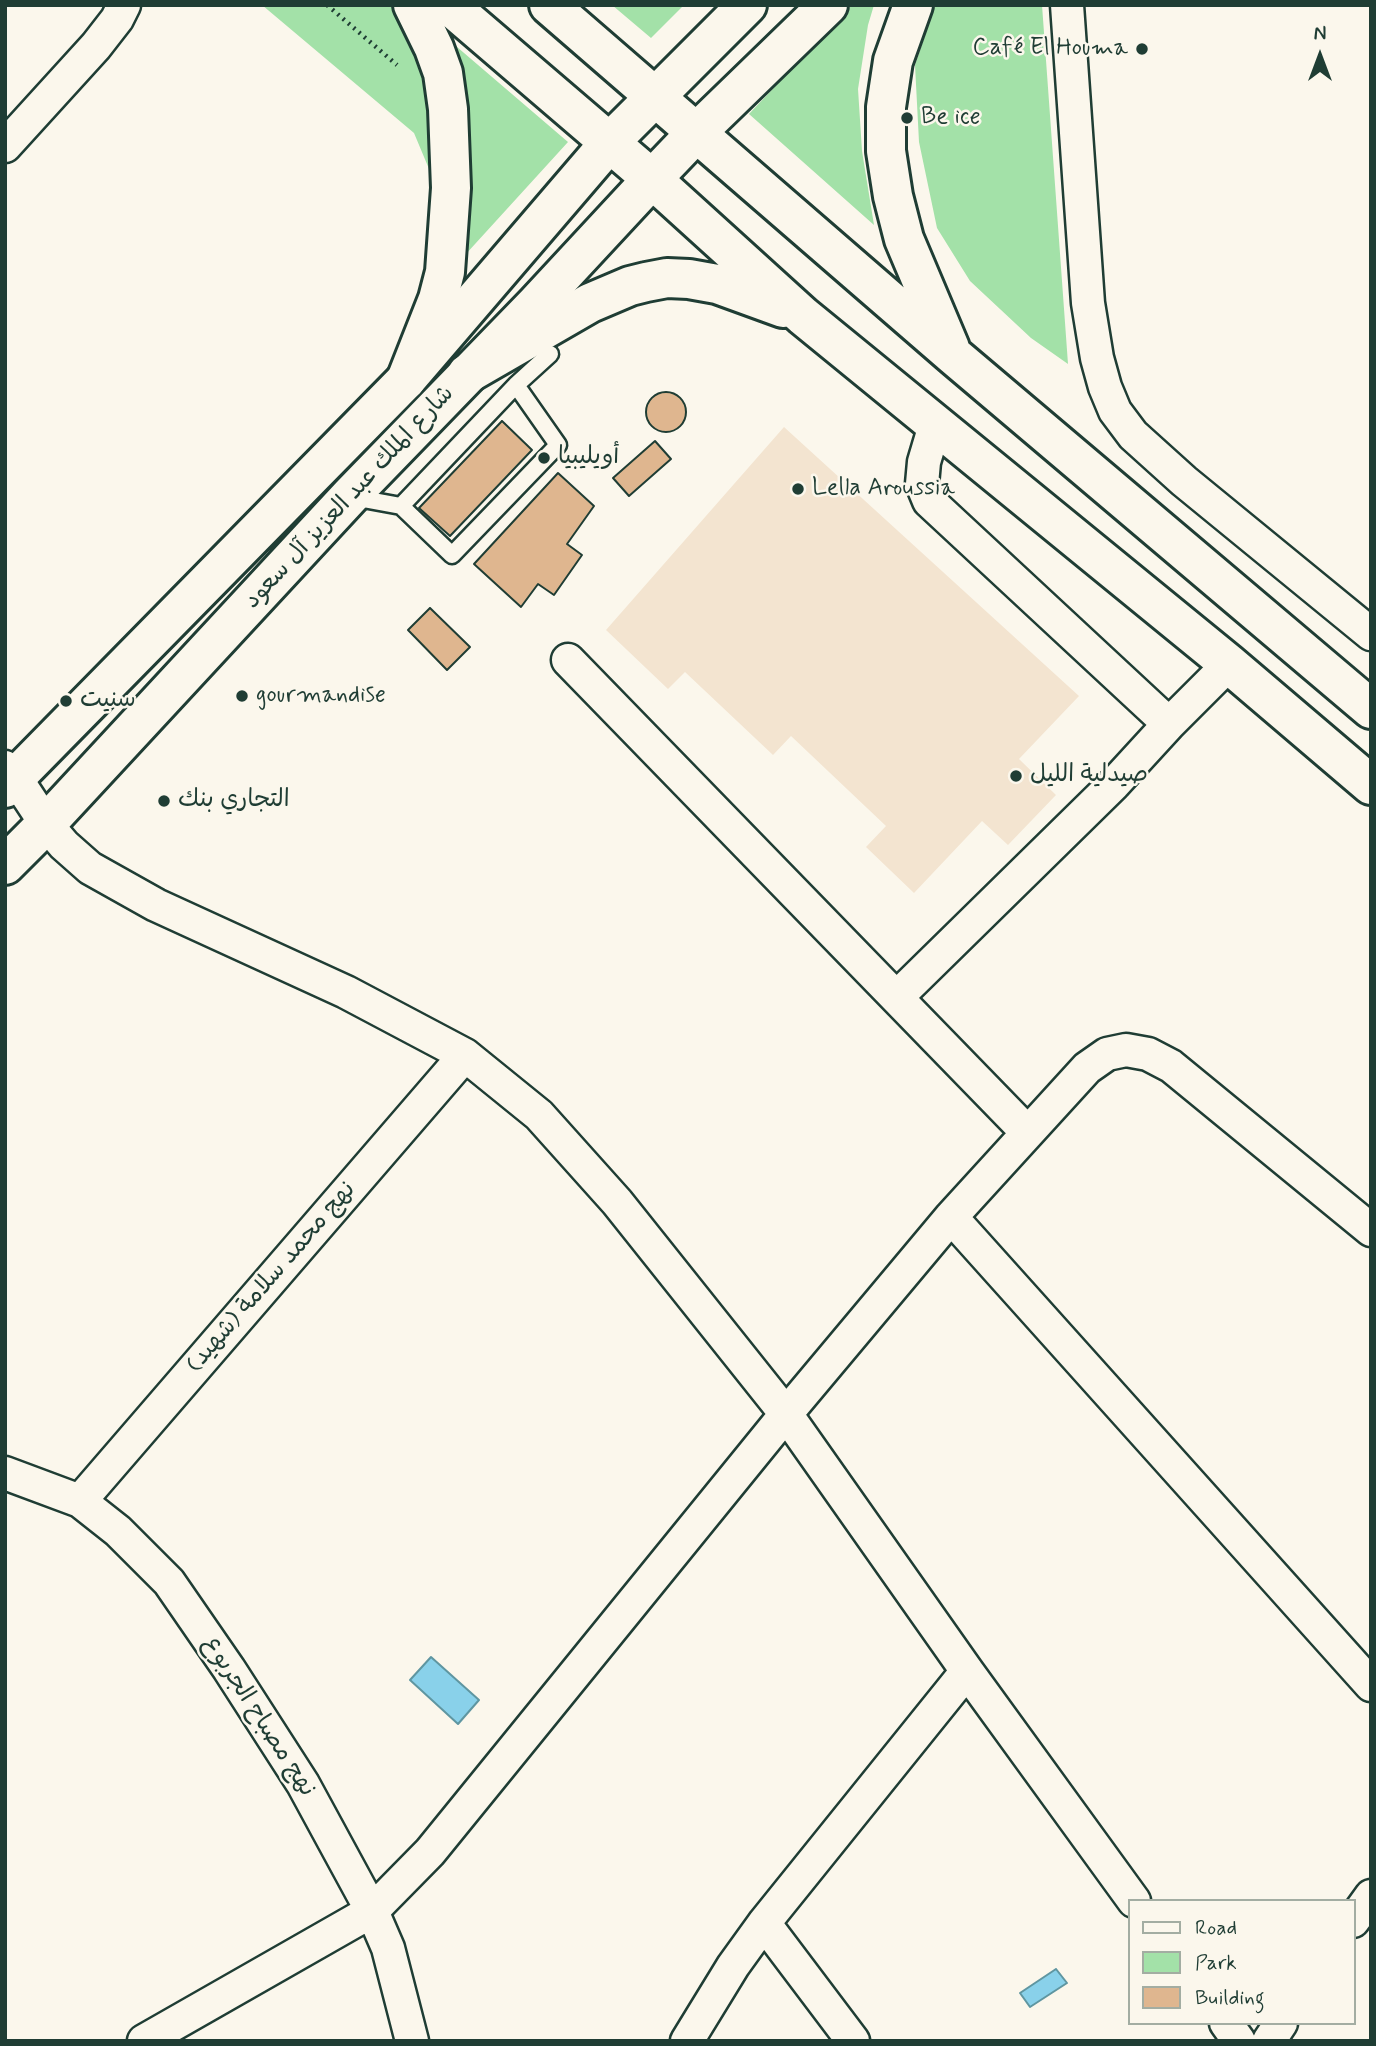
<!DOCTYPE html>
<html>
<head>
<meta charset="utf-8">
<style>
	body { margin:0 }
	#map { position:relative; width:1376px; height:2046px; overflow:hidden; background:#fbf7ec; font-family:Mynerve,sans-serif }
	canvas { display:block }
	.frame { position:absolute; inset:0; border:7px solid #1f3d34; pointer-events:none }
	.legend { position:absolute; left:1128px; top:1899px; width:228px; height:126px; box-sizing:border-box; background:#fbf7ec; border:2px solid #a3ada2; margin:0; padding:9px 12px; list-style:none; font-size:21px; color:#1f3d34 }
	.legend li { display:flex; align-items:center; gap:14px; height:35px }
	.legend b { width:35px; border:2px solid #a3ada2 }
	.north { position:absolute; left:1285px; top:21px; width:70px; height:70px; -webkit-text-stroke:5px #fbf7ec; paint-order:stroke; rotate:0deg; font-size:19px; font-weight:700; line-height:28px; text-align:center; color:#1f3d34 }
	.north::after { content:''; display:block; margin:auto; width:24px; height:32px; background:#1f3d34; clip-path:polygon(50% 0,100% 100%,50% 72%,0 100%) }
</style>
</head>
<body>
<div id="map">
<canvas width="1376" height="2046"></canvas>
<div class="frame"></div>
<ul class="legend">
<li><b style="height:9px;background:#fbf7ec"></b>Road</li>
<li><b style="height:19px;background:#a3e1a8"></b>Park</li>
<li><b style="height:19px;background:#dfb68f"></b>Building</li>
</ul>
<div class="north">N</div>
</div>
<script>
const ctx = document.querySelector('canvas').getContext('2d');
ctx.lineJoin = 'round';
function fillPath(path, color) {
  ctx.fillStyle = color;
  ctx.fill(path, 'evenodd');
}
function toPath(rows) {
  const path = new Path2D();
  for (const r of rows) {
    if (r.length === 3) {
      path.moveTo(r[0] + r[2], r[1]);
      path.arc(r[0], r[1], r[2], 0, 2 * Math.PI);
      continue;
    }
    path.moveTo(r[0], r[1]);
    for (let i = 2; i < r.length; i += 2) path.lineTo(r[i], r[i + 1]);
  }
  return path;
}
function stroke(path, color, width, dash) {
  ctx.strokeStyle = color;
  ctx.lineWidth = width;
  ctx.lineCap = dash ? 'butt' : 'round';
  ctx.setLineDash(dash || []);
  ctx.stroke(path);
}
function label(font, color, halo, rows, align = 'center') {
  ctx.font = font + ' Mynerve,"Playpen Sans Arabic",sans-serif';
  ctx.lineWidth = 5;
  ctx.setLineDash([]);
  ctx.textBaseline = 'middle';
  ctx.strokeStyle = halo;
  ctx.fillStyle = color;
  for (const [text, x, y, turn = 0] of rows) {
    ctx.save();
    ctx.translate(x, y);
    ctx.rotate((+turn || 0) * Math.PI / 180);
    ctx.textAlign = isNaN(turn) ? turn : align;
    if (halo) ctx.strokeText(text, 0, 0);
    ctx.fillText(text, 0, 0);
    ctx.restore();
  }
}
const built = toPath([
	[784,427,1079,696,1019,759,1056,795,1008,845,982,821,914,893,866,847,886,826,791,736,773,755,685,672,668,689,606,630]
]);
const green = toPath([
	[262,5,408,5,568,142,465,255,414,133],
	[612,5,684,5,651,38],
	[852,5,874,5,868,25,858,89,862,151,874,225,749,114],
	[935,5,1042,5,1068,364,1031,338,970,281,937,228,919,142,915,65]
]);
const water = toPath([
	[431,1657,479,1700,458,1724,410,1680,431,1657],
	[1056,1969,1067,1983,1030,2007,1020,1993,1056,1969]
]);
const building = toPath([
	[666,412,20],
	[502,421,532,450,450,536,419,508,502,421],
	[655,441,671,459,629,496,613,478,655,441],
	[558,473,594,506,567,544,582,555,554,595,538,584,521,607,474,564,558,473],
	[430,608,470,647,447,670,408,630,430,608]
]);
const path = toPath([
	[327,5,397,65]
]);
const lane = toPath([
	[352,497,401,506,516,385,550,354],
	[401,506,452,555,558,445,516,385]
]);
const street = toPath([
	[1067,5,1088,303,1097,358,1105,387,1115,411,1133,435,1184,481,1371,634],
	[5,146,96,46,117,19,124,5],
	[935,425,924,462,922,484,929,501,1169,724,1229,664],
	[568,660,1027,1132],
	[5,767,15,777,46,824,64,845,90,868,156,905,346,992,465,1055,539,1115,617,1202,786,1414,967,1671,1134,1901],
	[897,997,1114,784,1169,724],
	[951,1217,1371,1685],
	[5,1473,80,1501,118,1531,169,1582,229,1669,303,1784,372,1911,388,1948,412,2041],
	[80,1501,465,1055],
	[1353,1921,1371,1896],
	[764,1923,853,2041],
	[1226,2023,1239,2041],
	[144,2041,372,1911,430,1852,786,1414,951,1217,1087,1068,1107,1054,1126,1050,1148,1054,1171,1066,1371,1230],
	[687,2041,733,1966,764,1923,967,1671],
	[1269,2041,1281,2023]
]);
const secondary = toPath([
	[5,788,406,380,610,142,747,5],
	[5,865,46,824,350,496,536,304,652,179,696,133,828,5]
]);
const highway = toPath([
	[449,5,652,179,803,316,1229,664,1371,785],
	[549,5,954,356,1371,709],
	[913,5,893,61,886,107,886,151,893,196,904,239,950,348],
	[467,374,590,303,630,286,646,282,667,278,689,279,717,284,783,308],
	[406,380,438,299,445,272,451,188,448,109,443,73,434,48,413,5]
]);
const markers = [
	[1142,49,7,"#1f3d34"],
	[907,118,7,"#1f3d34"],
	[544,458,7,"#1f3d34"],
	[798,489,7,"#1f3d34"],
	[242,696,7,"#1f3d34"],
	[66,701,7,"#1f3d34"],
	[1016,776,7,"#1f3d34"],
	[164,801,7,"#1f3d34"]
];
const poiNames = [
	["Café El Houma",1128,49,"right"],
	["Be ice",921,118],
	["أويليبيا",558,458],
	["Lella Aroussia",812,489],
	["gourmandise",256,696],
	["سنيت",80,701],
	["صيدلية الليل",1030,776],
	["التجاري بنك",178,801]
];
const streetNames = [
	["شارع الملك عبد العزيز آل سعود",350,498,-47],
	["نهج محمد سلامة (شهيد)",272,1278,-49],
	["نهج مصباح الجربوع",258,1717,57]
];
fillPath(built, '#f3e4d0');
fillPath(green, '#a3e1a8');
fillPath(water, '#89d1ea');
stroke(water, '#5f96a1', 2);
fillPath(building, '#dfb68f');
stroke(building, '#1f3d34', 2);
stroke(lane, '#1f3d34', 21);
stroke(street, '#1f3d34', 37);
stroke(secondary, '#1f3d34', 44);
stroke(highway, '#1f3d34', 44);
stroke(path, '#1f3d34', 4.5, [2, 5]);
stroke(lane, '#fbf7ec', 16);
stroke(street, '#fbf7ec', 32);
stroke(secondary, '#fbf7ec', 38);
stroke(highway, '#fbf7ec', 38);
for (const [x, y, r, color] of markers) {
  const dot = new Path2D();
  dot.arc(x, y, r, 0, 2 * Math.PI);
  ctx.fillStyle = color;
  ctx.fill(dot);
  stroke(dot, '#fbf7ec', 2.5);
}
label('24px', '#1f3d34', '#fbf7ec', poiNames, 'left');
label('24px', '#1f3d34', '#fbf7ec', streetNames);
</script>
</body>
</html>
